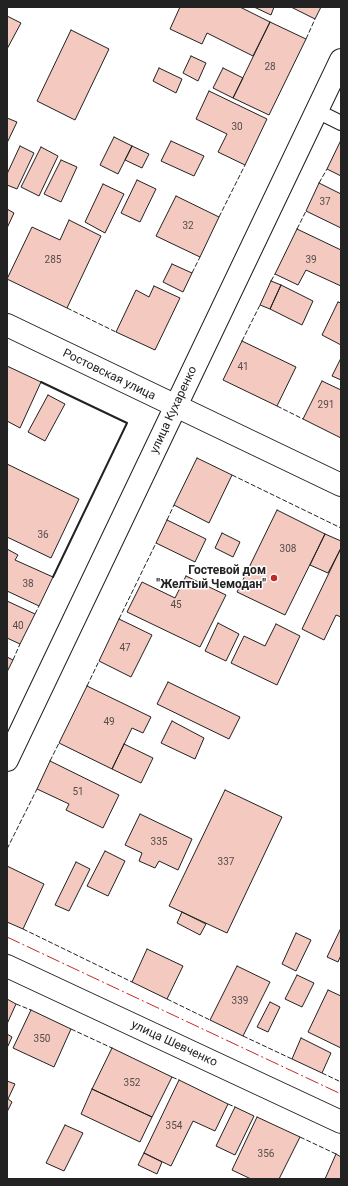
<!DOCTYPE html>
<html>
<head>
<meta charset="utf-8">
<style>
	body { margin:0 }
	#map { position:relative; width:348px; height:1186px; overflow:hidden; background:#fff; font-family:Roboto,sans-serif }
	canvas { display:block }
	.frame { position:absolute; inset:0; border:8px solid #222; pointer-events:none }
</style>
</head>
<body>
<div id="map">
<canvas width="348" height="1186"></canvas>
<div class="frame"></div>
</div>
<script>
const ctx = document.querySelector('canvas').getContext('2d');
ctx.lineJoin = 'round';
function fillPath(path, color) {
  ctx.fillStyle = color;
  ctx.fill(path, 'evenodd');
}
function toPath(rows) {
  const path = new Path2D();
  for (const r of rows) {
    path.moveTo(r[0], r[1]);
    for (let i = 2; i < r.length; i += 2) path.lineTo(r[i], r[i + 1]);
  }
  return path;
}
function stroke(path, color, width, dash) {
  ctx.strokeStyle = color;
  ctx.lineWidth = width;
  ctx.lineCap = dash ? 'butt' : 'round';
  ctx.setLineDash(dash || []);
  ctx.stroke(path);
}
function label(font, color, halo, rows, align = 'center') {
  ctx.font = font + ' Roboto,sans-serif';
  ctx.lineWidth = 3;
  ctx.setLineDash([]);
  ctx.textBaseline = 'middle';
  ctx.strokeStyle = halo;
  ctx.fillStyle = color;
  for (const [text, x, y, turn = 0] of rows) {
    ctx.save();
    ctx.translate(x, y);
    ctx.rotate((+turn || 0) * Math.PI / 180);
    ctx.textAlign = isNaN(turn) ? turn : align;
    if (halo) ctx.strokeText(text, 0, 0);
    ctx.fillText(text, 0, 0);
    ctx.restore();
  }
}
const building = toPath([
	[180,7,240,7,270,22,253,56,207,33,202,44,170,29,180,7],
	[254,7,274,7,271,15,254,7],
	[291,7,321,7,315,19,291,7],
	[7,16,21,23,7,49,7,16],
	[270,22,306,39,269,115,233,98,270,22],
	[71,30,109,49,75,120,37,101,71,30],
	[191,56,206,63,198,81,183,73,191,56],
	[159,68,182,79,176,93,153,81,159,68],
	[223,68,243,78,233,98,213,88,223,68],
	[209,91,267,119,245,165,218,152,227,134,196,119,209,91],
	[7,118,17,122,7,143,7,118],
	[114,137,132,146,118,174,100,165,114,137],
	[341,140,341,176,327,169,341,140],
	[171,141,204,156,194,176,161,161,171,141],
	[20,146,34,153,17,189,7,185,7,174,20,146],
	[132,146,149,154,142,168,125,160,132,146],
	[41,147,58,156,39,196,21,187,41,147],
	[61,160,77,167,61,202,44,194,61,160],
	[137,180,156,189,140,222,121,213,137,180],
	[319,183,341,194,341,228,306,211,319,183],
	[103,184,124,194,105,233,85,222,103,184],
	[176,196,219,217,200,257,156,236,176,196],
	[7,209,14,213,7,228,7,209],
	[69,220,101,236,67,308,7,279,32,227,60,240,69,220],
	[297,229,341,250,341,286,306,270,298,285,275,274,297,229],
	[172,264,192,273,183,292,163,282,172,264],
	[271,281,281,285,270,309,260,305,271,281],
	[281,285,313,301,302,325,270,309,281,285],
	[154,286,180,298,155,350,116,332,136,290,149,297,154,286],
	[338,302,341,303,341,345,322,335,338,302],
	[242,341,296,367,277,406,223,380,242,341],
	[341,358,341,380,332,376,341,358],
	[7,366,41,382,20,428,7,421,7,366],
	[322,381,341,390,341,438,303,419,322,381],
	[48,395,65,404,45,441,28,432,48,395],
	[197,458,232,475,209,523,174,505,197,458],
	[7,464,79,499,51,558,7,537,7,464],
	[277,510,325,534,285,615,237,592,277,510],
	[167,520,206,539,195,562,156,543,167,520],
	[222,533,240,542,233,557,215,548,222,533],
	[325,534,341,541,341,548,328,573,310,565,325,534],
	[341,548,341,617,336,615,324,640,302,629,341,548],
	[7,549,18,555,15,560,53,577,39,606,7,591,7,549],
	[186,576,226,595,200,647,127,612,142,582,175,598,186,576],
	[7,601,35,614,20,644,7,638,7,601],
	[119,619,152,635,131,677,99,661,119,619],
	[218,623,239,634,226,661,205,651,218,623],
	[276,624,300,636,277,685,231,663,244,636,265,646,276,624],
	[7,657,13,660,7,672,7,657],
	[168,682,240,717,229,739,157,704,168,682],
	[87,686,151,717,143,733,132,728,112,769,59,743,87,686],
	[172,721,204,738,195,759,161,743,172,721],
	[124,744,153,758,141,783,112,769,124,744],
	[50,761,119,795,103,828,66,810,69,804,37,789,50,761],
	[225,790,282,817,227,933,169,906,225,790],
	[140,814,192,839,178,870,159,861,155,868,139,861,142,853,125,845,140,814],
	[105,851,125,861,108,896,87,886,105,851],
	[76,862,90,869,69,911,55,905,76,862],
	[7,866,44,884,23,929,7,922,7,866],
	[182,912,206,924,200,935,177,923,182,912],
	[341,928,341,955,338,962,327,957,341,928],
	[296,933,311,940,296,971,282,964,296,933],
	[147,949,183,966,167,999,132,982,147,949],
	[237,966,270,982,243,1036,210,1020,237,966],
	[297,975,314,983,302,1007,285,999,297,975],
	[328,990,341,996,341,1048,308,1032,328,990],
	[7,999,16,1004,7,1024,7,999],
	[270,1002,280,1007,268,1032,257,1027,270,1002],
	[31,1010,71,1029,54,1067,13,1048,31,1010],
	[7,1034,12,1037,7,1048,7,1034],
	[301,1038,331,1053,322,1073,292,1059,301,1038],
	[112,1048,172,1077,152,1117,92,1089,112,1048],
	[179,1080,228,1104,215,1131,193,1121,171,1166,144,1153,179,1080],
	[7,1081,15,1084,8,1099,12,1102,7,1112,7,1081],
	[92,1089,152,1117,140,1142,81,1114,92,1089],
	[235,1107,254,1116,235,1155,216,1146,235,1107],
	[257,1117,300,1137,279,1179,251,1179,232,1170,257,1117],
	[65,1125,83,1133,64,1171,46,1163,65,1125],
	[144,1153,162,1162,157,1174,138,1165,144,1153],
	[336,1154,341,1157,341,1179,325,1179,336,1154]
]);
const lane = toPath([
	[317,111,341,123]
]);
const street = toPath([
	[7,325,341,485],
	[7,760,341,60],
	[7,966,341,1122]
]);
const fence = toPath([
	[306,39,315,19],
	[319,183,327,169],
	[219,217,245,165],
	[297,229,306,211],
	[192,273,200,257],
	[271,281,275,274],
	[67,308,116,332],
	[242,341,260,305],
	[277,406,303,419],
	[232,475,341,528],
	[167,520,174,505],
	[35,614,39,606],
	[119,619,156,543],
	[13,660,20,644],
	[87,686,99,661],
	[50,761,59,743],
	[7,849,37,789],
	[23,929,132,982],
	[167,999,210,1020],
	[16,1004,31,1010],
	[71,1029,112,1048],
	[243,1036,292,1059],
	[322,1073,341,1082],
	[172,1077,179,1080],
	[228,1104,235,1107],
	[300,1137,336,1154]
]);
const wall = toPath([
	[41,382,127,423,53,577]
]);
const power = toPath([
	[7,937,341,1094]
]);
const markers = [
	[274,578,4,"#c62828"]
];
const numberNames = [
	["28",270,67],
	["30",237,127],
	["37",325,202],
	["32",188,226],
	["285",53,260],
	["39",311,260],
	["41",243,367],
	["291",326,405],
	["36",43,535],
	["308",288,549],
	["38",28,584],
	["45",176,605],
	["40",18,626],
	["47",125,648],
	["49",109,722],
	["51",78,792],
	["335",159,842],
	["337",226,862],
	["339",240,1001],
	["350",42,1039],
	["352",132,1083],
	["354",174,1126],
	["356",266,1154]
];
const streetNames = [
	["Ростовская улица",109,375,26],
	["улица Кухаренко",174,410,-65],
	["улица Шевченко",174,1044,25]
];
const poiNames = [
	["Гостевой дом",266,571],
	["\"Желтый Чемодан\"",266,585]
];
fillPath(building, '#f3c9c0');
stroke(building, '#222', 1);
stroke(lane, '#222', 16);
stroke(street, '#222', 24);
stroke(lane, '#fff', 14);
stroke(street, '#fff', 22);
stroke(fence, '#222', 1, [5, 2]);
stroke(wall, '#222', 2);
stroke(power, '#c62828', 1, [14, 3, 2, 3]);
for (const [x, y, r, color] of markers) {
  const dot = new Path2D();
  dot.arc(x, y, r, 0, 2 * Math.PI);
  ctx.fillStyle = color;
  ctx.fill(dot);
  stroke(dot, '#fff', 1.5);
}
label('10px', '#564c4a', null, numberNames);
label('12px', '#222', '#fff', streetNames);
label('bold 12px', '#222', '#fff', poiNames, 'right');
</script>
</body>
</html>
